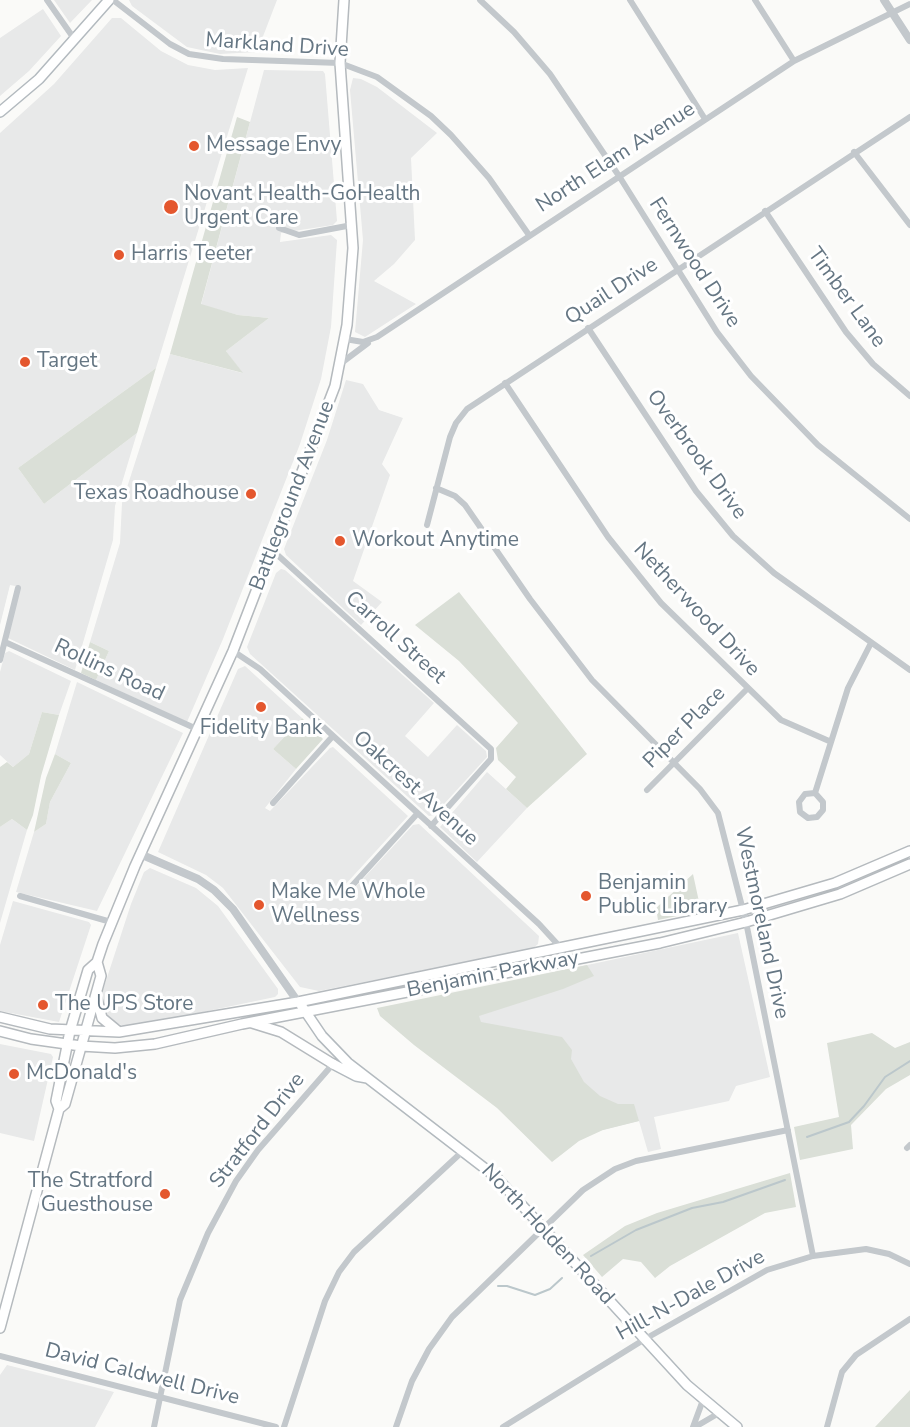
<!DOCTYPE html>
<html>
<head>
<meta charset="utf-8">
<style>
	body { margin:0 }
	canvas { display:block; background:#fafaf8 }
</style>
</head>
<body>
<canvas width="910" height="1427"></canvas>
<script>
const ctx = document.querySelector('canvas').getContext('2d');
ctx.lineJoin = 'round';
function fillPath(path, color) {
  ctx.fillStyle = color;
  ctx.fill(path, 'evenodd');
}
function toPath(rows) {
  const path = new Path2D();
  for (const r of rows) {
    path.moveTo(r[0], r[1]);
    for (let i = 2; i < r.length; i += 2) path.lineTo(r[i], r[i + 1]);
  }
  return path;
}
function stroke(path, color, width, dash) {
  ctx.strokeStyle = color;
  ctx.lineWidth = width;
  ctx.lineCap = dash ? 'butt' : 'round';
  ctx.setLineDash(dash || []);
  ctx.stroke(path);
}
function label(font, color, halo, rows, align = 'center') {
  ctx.font = font + ' "Nunito Sans",sans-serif';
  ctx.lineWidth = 6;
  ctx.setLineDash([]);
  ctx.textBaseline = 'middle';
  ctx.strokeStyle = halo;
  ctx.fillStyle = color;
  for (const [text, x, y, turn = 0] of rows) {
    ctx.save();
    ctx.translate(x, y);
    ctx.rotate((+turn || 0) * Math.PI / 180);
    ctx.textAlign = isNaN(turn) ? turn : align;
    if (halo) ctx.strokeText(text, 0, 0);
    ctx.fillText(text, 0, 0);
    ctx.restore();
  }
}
const built = toPath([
	[54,0,92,0,70,23],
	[129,0,277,0,257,52,220,54,187,47,132,6],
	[43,9,61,36,29,71,0,96,0,38],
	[112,18,121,18,161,51,188,65,215,70,248,68,156,368,18,468,44,504,137,433,115,506,113,540,75,670,8,638,20,587,10,585,0,625,0,133,54,84],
	[264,70,323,71,325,74,337,221,333,225,281,233,280,242,331,235,337,240,331,327,321,379,300,444,223,639,187,722,96,680,109,651,90,642,120,543,122,503,170,354,242,373,226,351,269,318,238,315,201,305],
	[353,78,361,79,377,87,437,133,411,158,415,240,394,264,374,281,416,304,365,337,355,332,363,240,350,90],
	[346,380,363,384,379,410,403,418,382,464,390,475,353,581,382,602,361,625,286,555,284,549,327,440],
	[281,569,285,570,434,703,405,736,428,757,457,725,486,751,487,757,434,815,429,816,250,654,247,647,276,573],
	[9,651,71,681,59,715,42,712,29,754,13,767,0,755,0,672,5,653],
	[245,666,302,718,273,749,296,769,265,808,270,811,330,748,333,747,408,816,344,886,350,893,413,825,419,824,539,936,538,944,532,949,319,991,300,987,223,888,206,875,158,852,238,669],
	[77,682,183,733,97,911,16,892,34,832,46,824,50,802,71,763,55,754],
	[487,772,527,808,477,862,440,827],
	[12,819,27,830,0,923,0,827],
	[150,868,196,888,218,906,278,989,278,994,275,997,145,1024,124,1026,110,1021,102,1007,103,990,131,904,144,872],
	[13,901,89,922,91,925,59,1022,0,1011,0,945],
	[738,933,770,1077,736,1086,729,1101,654,1117,661,1149,648,1152,639,1121,603,1130,473,1026,465,991],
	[0,1044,51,1054,53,1057,34,1141,0,1133],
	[7,1365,114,1392,95,1427,0,1427,0,1375]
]);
const green = toPath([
	[237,117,250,122,201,304,238,315,269,318,226,351,243,373,170,354],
	[156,368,137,433,44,504,18,468],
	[459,592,587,754,527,808,506,789,516,777,498,760,496,748,518,723,459,661,415,625],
	[90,642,109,651,96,680,81,673],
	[42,712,59,715,41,776,33,815,27,830,12,819,0,827,0,767,7,762,13,767,29,754],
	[302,718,323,739,296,769,273,749],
	[55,754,71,763,50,802,46,824,34,832,46,778],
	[693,874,701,911,658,920,656,908],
	[587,965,594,976,563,989,479,1016,481,1022,562,1037,572,1050,571,1059,584,1082,600,1096,618,1104,634,1104,639,1121,603,1130,579,1141,552,1162,497,1108,414,1045,380,1016,377,1008],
	[872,1033,895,1048,910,1042,910,1075,886,1089,851,1125,853,1149,800,1160,794,1127,839,1117,827,1043],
	[790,1173,796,1207,765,1213,670,1266,655,1278,641,1262,623,1259,602,1277,583,1255,625,1226,657,1213],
	[910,1390,910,1427,875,1427]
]);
const stream = toPath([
	[807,1137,849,1122,864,1106,885,1077,910,1061],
	[591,1256,636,1230,692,1208,723,1202,785,1180],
	[498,1286,507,1286,535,1295,550,1289,562,1278]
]);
const minor = toPath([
	[47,0,75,40],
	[113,0,170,44,189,54,223,59,340,63,377,77,431,116,451,135,489,178,529,235],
	[480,0,514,32,550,74,619,176,717,332,751,376,818,445,910,519],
	[630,0,705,119],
	[755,0,794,61],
	[854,152,910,225],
	[765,211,846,332,873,364,910,396],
	[279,228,299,235,352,225],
	[588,328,696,491,733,536,774,573,910,670],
	[345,339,363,342,377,337,794,61,910,4],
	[340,364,368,343],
	[505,383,608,537,661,603,781,720,829,741],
	[436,488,455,496,465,505,530,599,592,680,700,789,718,813,746,922,813,1256],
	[427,525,450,437,456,423,467,409,910,117],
	[272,550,491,749,491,759,431,826],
	[5,642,199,730],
	[233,651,260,669,539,924,561,948,563,960],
	[0,660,18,588],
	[647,790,747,689],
	[815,793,823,802,823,810,817,817,808,818,800,812,799,802,805,794,815,793,848,688,871,643],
	[273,803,332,737],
	[350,888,417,814],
	[20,896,111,922],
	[907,1148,910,1145],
	[0,1356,276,1427],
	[154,1427,180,1300,208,1233,236,1181,258,1150,333,1064],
	[284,1427,325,1301,339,1272,354,1252,463,1151],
	[396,1427,412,1381,429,1349,452,1317,583,1190,615,1169,636,1161,788,1130],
	[503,1427,645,1339,767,1270,813,1256,866,1249,889,1254,910,1264],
	[693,1427,703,1400],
	[695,1427,719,1413],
	[827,1427,842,1372,856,1355,910,1319]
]);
const tertiary = toPath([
	[884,0,910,40],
	[140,854,198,879,214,890,233,909,298,1002]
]);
const secondary = toPath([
	[0,112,39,79,109,0],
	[301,1005,322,1036,348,1063,496,1177,687,1385,737,1427],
	[333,1064,356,1076,367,1078]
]);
const primary = toPath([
	[97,999,102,1018,119,1032],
	[0,1017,50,1029,119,1032,298,1002,743,910,835,883,910,851],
	[252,1023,281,1032,333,1064],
	[0,1031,31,1039,81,1046,115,1048,155,1044,242,1024,660,943,746,922,840,894,910,864],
	[59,1109,56,1101,70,1031,88,970,97,962],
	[0,1328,59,1109,65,1104,101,976,97,962,103,944,135,866,233,651,335,386,347,325,353,248,340,63,344,0]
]);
const markers = [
	[194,146,6,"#e4572e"],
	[171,207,8,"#e4572e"],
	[119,255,6,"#e4572e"],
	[25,362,6,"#e4572e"],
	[251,494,6,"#e4572e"],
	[340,541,6,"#e4572e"],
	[261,707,6,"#e4572e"],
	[586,896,6,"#e4572e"],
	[259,905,6,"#e4572e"],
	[43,1005,6,"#e4572e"],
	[14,1074,6,"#e4572e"],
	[165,1194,6,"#e4572e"]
];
const streetNames = [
	["Markland Drive",277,46,4],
	["North Elam Avenue",616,158,-33],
	["Fernwood Drive",694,263,57],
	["Quail Drive",612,292,-33],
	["Timber Lane",846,298,54],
	["Overbrook Drive",696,455,54],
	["Battleground Avenue",293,496,-69],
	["Netherwood Drive",696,610,47],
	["Carroll Street",395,638,42],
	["Rollins Road",109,671,25],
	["Piper Place",685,728,-45],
	["Oakcrest Avenue",415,789,42],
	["Westmoreland Drive",761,923,78],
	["Benjamin Parkway",493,975,-11],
	["Stratford Drive",258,1131,-52],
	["North Holden Road",547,1235,47],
	["Hill-N-Dale Drive",691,1296,-29],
	["David Caldwell Drive",142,1375,14]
];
const poiNames = [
	["Message Envy",206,146],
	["Novant Health-GoHealth",184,195],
	["Urgent Care",184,219],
	["Harris Teeter",131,255],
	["Target",37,362],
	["Texas Roadhouse",239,494,"right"],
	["Workout Anytime",352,541],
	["Fidelity Bank",261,729,"center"],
	["Benjamin",598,884],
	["Public Library",598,908],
	["Make Me Whole",271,893],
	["Wellness",271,917],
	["The UPS Store",55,1005],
	["McDonald's",26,1074],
	["The Stratford",153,1182,"right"],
	["Guesthouse",153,1206,"right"]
];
fillPath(built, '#e8e9e9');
fillPath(green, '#dadfd7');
stroke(stream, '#bbc7cb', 2);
stroke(secondary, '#b3babf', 12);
stroke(primary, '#b5babe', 12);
stroke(minor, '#c3c8cc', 6);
stroke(tertiary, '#c3c8cc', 8);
stroke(secondary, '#fff', 9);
stroke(primary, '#fff', 9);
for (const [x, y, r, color] of markers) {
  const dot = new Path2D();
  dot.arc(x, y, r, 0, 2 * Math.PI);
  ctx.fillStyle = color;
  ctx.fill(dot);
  stroke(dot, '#fff', 2);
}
label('21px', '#657683', '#fff', streetNames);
label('21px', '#657683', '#fff', poiNames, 'left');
</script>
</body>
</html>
